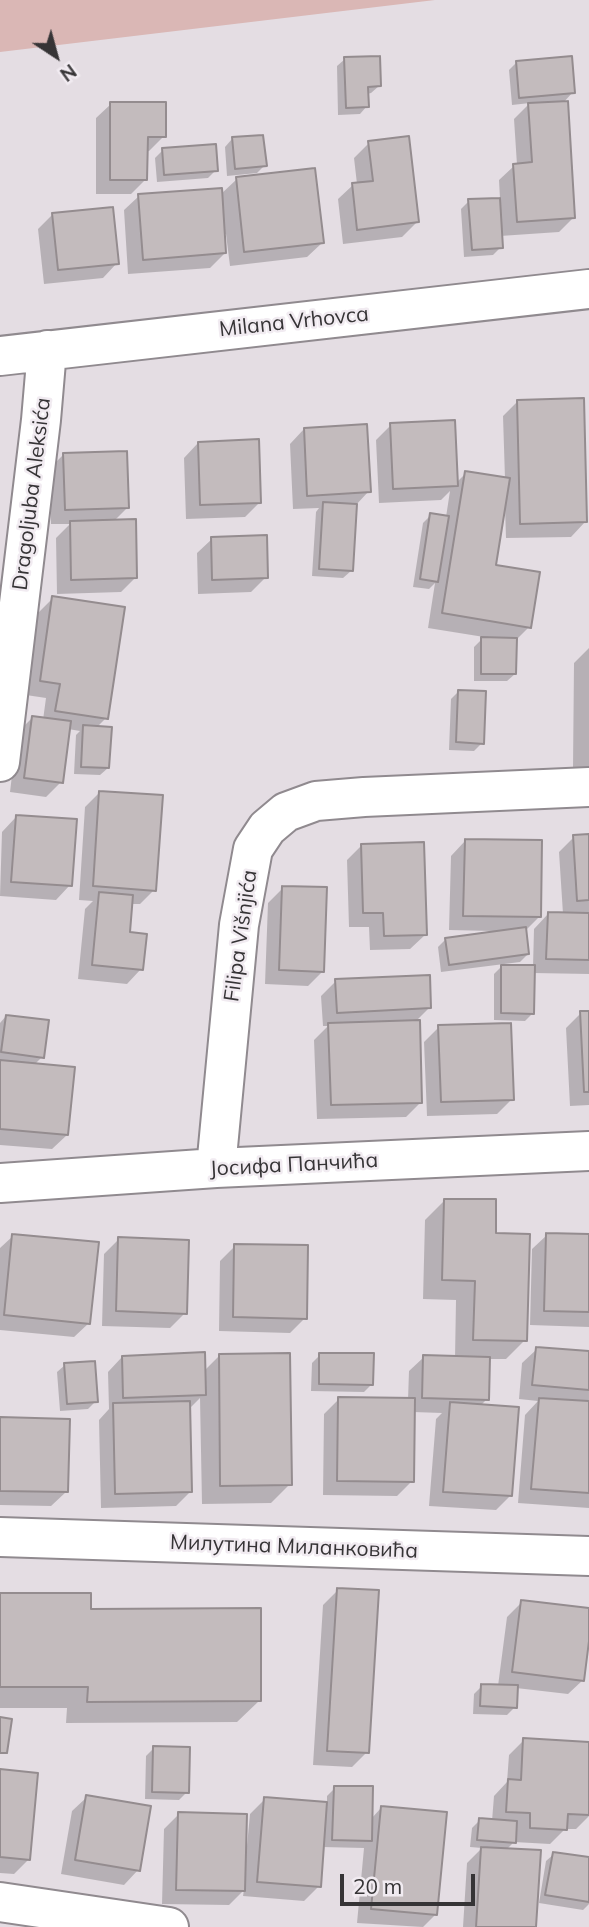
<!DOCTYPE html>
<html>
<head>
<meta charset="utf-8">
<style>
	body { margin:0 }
	#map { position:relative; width:589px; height:1927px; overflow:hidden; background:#e4dde3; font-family:Mulish,sans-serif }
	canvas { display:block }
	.north { position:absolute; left:21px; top:21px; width:70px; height:70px; -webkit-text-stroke:5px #f1ebf1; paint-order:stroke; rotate:144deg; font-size:19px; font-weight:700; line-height:28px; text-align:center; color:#363436 }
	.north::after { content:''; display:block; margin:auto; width:24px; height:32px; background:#363436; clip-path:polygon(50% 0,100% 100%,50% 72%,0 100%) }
	.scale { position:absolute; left:340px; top:1874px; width:135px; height:32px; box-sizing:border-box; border:4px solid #363436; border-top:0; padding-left:9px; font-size:21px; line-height:24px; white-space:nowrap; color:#363436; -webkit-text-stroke:5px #f1ebf1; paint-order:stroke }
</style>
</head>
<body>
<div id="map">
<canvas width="589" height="1927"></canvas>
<div class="north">N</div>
<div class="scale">20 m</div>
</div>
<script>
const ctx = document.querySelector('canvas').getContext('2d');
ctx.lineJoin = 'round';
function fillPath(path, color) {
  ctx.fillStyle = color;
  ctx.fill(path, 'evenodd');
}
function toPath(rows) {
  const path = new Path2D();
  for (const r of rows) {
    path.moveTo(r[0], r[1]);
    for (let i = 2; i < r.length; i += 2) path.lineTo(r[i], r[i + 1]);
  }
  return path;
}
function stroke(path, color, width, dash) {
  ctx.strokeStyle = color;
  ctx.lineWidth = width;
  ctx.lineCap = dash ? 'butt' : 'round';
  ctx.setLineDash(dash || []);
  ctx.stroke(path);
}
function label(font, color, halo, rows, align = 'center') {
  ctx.font = font + ' Mulish,sans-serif';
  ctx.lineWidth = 5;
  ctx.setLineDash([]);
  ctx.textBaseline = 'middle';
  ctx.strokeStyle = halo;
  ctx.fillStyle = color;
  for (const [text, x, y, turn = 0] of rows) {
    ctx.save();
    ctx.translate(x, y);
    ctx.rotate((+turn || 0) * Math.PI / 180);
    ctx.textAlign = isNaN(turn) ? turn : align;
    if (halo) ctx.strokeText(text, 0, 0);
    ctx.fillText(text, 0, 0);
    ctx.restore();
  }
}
const green = toPath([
	[0,0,435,0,0,52]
]);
const shadow = toPath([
	[345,59,379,86,371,93,367,94,367,106,360,114,338,115,337,66],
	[517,62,573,92,563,103,573,218,559,232,500,236,501,247,493,255,464,257,461,209,469,201,500,199,499,180,514,166,517,165,514,119,530,103,512,105,509,70],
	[111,104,164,136,149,151,146,151,146,179,131,194,96,194,96,118],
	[232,139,265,165,257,173,227,176,225,147],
	[369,143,417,222,402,237,343,244,338,199,353,185,357,184,354,158],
	[163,150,216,170,208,178,157,182,155,158],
	[237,179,322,243,307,257,230,266,226,234,223,234,225,253,210,268,128,274,124,210,139,196,221,194],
	[53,214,117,263,103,278,44,284,38,229],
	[518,401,585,522,571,537,506,538,505,506,504,506,494,566,529,627,515,641,515,674,507,681,474,681,474,647,484,637,428,628,435,583,429,589,413,587,423,523,431,515,446,517,450,491,441,500,379,503,376,440,391,425,456,483,466,473,505,479,503,416],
	[304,429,369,491,355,506,351,571,343,578,312,576,316,512,319,508,293,509,290,444],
	[198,443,260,502,245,517,186,519,184,458],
	[64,454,127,508,113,522,136,577,121,592,57,594,56,538,70,524,51,524,49,469],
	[212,539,266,577,251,592,198,594,197,553],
	[53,598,106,718,96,728,108,768,100,775,74,774,76,735,80,731,68,729,61,782,46,797,10,792,17,733,32,718,43,720,46,698,26,695,38,613],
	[589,648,589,767,573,767,574,663],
	[459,691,482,743,474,751,449,750,451,699],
	[100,792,154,890,140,904,130,904,128,934,141,969,127,984,78,979,85,909,93,901,79,900,85,807],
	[16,817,70,885,56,900,0,896,2,832],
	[589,836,589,974,533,973,533,1013,525,1021,494,1020,494,974,502,966,533,967,534,929,548,914,563,914,559,852,574,837],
	[465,841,539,917,525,931,528,954,520,962,441,972,438,947,446,939,493,933,493,931,449,930,451,856],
	[362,845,425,935,410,949,370,950,369,927,349,927,347,860],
	[283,888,323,971,308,986,265,984,268,903],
	[336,981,430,1007,415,1022,421,1102,406,1117,317,1119,314,1040,328,1026,323,1026,321,996],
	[581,1013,589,1013,589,1105,570,1106,566,1028],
	[6,1016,42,1057,34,1065,67,1135,52,1149,0,1145,0,1023],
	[439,1027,512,1099,497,1114,427,1116,424,1042],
	[445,1200,495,1235,525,1340,506,1359,489,1359,487,1399,480,1406,511,1495,496,1510,429,1506,436,1419,442,1413,413,1412,412,1481,397,1496,323,1495,324,1414,339,1399,408,1400,409,1371,424,1357,455,1358,456,1300,423,1299,425,1220],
	[547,1235,589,1235,589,1327,530,1325,532,1249],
	[13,1236,89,1323,74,1337,0,1330,0,1248],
	[119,1239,185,1313,170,1328,102,1326,104,1254],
	[235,1246,305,1318,290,1333,219,1331,220,1261],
	[537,1349,589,1353,589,1508,518,1503,525,1415,538,1401,519,1399,522,1363],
	[320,1355,372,1384,364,1392,311,1391,312,1363],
	[219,1356,290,1484,271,1503,202,1504,200,1398,189,1409,191,1491,176,1506,101,1508,99,1420,109,1409,108,1372,122,1357,204,1371],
	[65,1365,96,1401,88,1409,60,1411,57,1372],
	[0,1419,66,1492,51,1506,0,1505],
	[338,1590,367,1752,352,1767,313,1765,323,1605],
	[0,1594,89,1610,259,1701,237,1722,66,1723,67,1708,0,1708],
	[522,1602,589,1610,589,1626,583,1680,568,1694,516,1688,515,1707,507,1715,473,1714,474,1694,482,1686,498,1686,507,1617],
	[524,1740,589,1744,589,1816,576,1829,565,1829,550,1844,514,1842,506,1850,534,1927,463,1927,467,1863,482,1848,470,1847,472,1828,480,1820,492,1821,494,1796,507,1782,509,1755],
	[154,1748,187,1792,179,1800,145,1799,146,1756],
	[0,1771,29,1859,14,1874,0,1873],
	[335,1788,371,1819,381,1808,436,1914,423,1927,357,1923,364,1848,322,1847,319,1886,304,1901,243,1896,244,1890,229,1905,162,1904,164,1829,179,1814,247,1846,250,1814,265,1799,327,1804,327,1796],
	[87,1797,138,1870,124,1885,61,1874,72,1811],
	[554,1854,589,1859,589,1904,583,1910,539,1903,546,1861]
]);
const building = toPath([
	[380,56,381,86,368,87,369,107,346,108,344,57,380,56],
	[572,56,575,93,519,98,516,61,572,56],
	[568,101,575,218,517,222,513,164,532,162,528,103,568,101],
	[110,102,166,102,166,137,148,137,147,180,110,180,110,102],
	[263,135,267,166,235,169,232,137,263,135],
	[409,136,419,222,357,230,352,183,373,181,368,141,409,136],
	[216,144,218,171,164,175,162,148,216,144],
	[315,168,324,243,244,252,236,177,315,168],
	[222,188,226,253,143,260,138,194,222,188],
	[500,198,503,248,472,250,468,199,500,198],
	[113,207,119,264,58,270,52,213,113,207],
	[584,398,587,522,520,524,517,400,584,398],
	[455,420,458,486,393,489,390,423,455,420],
	[367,424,371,492,307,496,304,428,367,424],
	[259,439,261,503,200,505,198,442,259,439],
	[127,451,129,508,65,510,63,453,127,451],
	[465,471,510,478,496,565,540,572,531,628,442,613,465,471],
	[323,502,357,504,353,571,319,569,323,502],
	[430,513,449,516,438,582,420,579,430,513],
	[136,519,137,578,71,580,70,521,136,519],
	[267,535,268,578,212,580,211,537,267,535],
	[52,596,125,607,108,719,55,711,60,684,40,681,52,596],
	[481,637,517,638,516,674,481,674,481,637],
	[458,690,486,691,484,744,456,742,458,690],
	[32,716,71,721,63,783,24,778,32,716],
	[83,725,112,727,109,768,81,767,83,725],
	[99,791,163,795,156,891,93,886,99,791],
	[16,815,77,819,72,886,11,882,16,815],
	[589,834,589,900,577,901,573,835,589,834],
	[465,839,542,840,541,917,463,916,465,839],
	[424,842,427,935,384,936,383,913,363,913,361,844,424,842],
	[282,886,327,887,324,972,279,970,282,886],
	[99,892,133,895,130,932,147,934,143,970,92,965,99,892],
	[548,912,589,913,589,960,546,959,548,912],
	[526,927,529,954,449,965,445,938,526,927],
	[501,965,535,965,534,1014,501,1013,501,965],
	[430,975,431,1008,337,1013,335,979,430,975],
	[580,1011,589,1011,589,1092,584,1092,580,1011],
	[6,1015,49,1020,44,1058,1,1052,6,1015],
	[420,1020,422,1103,331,1105,328,1023,420,1020],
	[511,1023,514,1100,441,1102,438,1025,511,1023],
	[0,1060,75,1067,68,1135,0,1129,0,1060],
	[444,1199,496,1199,496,1233,530,1234,527,1341,473,1340,475,1281,442,1280,444,1199],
	[546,1233,589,1234,589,1312,544,1311,546,1233],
	[12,1234,99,1242,90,1324,4,1315,12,1234],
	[118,1237,189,1240,187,1314,116,1311,118,1237],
	[234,1244,308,1245,307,1319,233,1317,234,1244],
	[536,1347,589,1351,589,1390,532,1385,536,1347],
	[205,1352,206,1395,123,1398,122,1356,205,1352],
	[290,1353,292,1485,220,1486,219,1354,290,1353],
	[319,1353,374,1353,373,1385,319,1384,319,1353],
	[423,1355,490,1357,489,1400,422,1398,423,1355],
	[95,1361,98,1402,67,1404,64,1363,95,1361],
	[338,1397,415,1398,414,1482,337,1481,338,1397],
	[539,1398,589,1401,589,1493,531,1489,539,1398],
	[190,1401,192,1492,115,1494,113,1403,190,1401],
	[450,1402,519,1407,512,1496,443,1492,450,1402],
	[0,1417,70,1419,68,1492,0,1491,0,1417],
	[337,1588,379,1590,369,1753,327,1751,337,1588],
	[0,1593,91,1593,91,1609,261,1608,261,1701,87,1702,88,1687,0,1687,0,1593],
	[521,1600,589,1608,589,1641,584,1681,512,1672,521,1600],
	[481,1684,518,1685,517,1708,480,1706,481,1684],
	[0,1717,12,1719,7,1753,0,1753,0,1717],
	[523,1738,589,1742,589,1815,568,1814,567,1830,530,1828,530,1813,506,1812,508,1779,521,1780,523,1738],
	[153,1746,190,1747,189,1793,152,1792,153,1746],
	[0,1769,38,1773,30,1860,0,1857,0,1769],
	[334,1786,373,1786,372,1841,332,1840,334,1786],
	[86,1795,151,1806,140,1871,75,1860,86,1795],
	[264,1797,327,1802,321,1887,257,1882,264,1797],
	[381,1806,447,1812,437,1915,371,1909,381,1806],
	[178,1812,247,1814,245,1891,176,1890,178,1812],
	[479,1818,517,1821,516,1843,477,1840,479,1818],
	[481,1847,541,1850,536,1927,476,1927,481,1847],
	[553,1852,589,1857,589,1902,545,1895,553,1852]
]);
const minor = toPath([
	[0,356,589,289],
	[0,762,41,420,47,350],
	[216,1168,239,925,253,849,267,828,286,812,316,801,364,797,589,787],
	[0,1183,216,1168,589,1151],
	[0,1537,589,1556],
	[0,1902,169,1927]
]);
const streetNames = [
	["Milana Vrhovca",294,322,-6],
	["Dragoljuba Aleksića",32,494,-83],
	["Filipa Višnjića",241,936,-82],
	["Јосифа Панчића",294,1165,-3],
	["Милутина Миланковића",294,1547,2]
];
fillPath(green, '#dab7b5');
fillPath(shadow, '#0003');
fillPath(building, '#c3bbbd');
stroke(building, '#948c8f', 2);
stroke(minor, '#908a8f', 42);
stroke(minor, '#fff', 38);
label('21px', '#363436', '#f1ebf1', streetNames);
</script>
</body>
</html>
